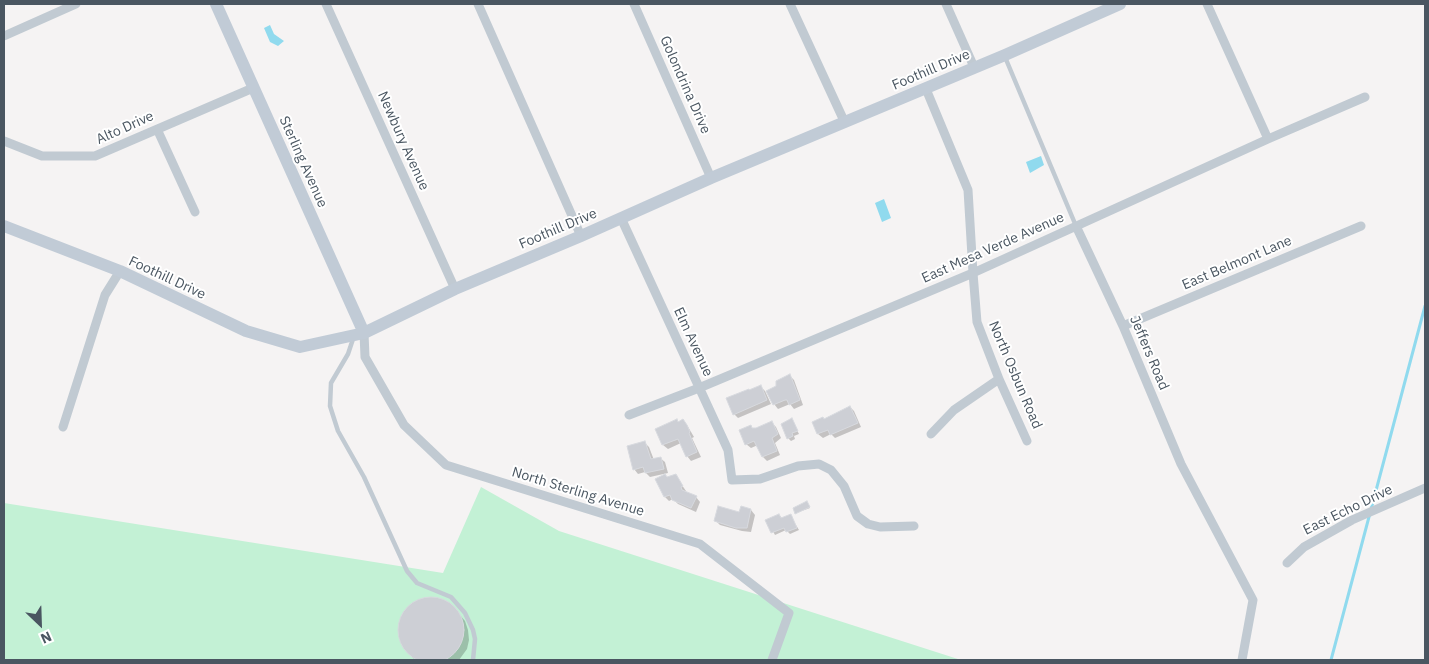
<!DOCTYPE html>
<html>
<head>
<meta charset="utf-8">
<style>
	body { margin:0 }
	#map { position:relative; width:1429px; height:664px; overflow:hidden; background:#f5f3f3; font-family:"IBM Plex Sans",sans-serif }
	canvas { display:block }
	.frame { position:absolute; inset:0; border:5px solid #4a5661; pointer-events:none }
	.north { position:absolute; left:15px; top:599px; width:50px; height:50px; -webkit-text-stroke:4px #fff; paint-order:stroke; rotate:156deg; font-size:14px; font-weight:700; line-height:20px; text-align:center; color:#4a5661 }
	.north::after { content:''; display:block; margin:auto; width:18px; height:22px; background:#4a5661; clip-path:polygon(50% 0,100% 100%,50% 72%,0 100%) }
</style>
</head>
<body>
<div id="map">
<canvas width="1429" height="664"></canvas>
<div class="frame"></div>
<div class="north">N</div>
</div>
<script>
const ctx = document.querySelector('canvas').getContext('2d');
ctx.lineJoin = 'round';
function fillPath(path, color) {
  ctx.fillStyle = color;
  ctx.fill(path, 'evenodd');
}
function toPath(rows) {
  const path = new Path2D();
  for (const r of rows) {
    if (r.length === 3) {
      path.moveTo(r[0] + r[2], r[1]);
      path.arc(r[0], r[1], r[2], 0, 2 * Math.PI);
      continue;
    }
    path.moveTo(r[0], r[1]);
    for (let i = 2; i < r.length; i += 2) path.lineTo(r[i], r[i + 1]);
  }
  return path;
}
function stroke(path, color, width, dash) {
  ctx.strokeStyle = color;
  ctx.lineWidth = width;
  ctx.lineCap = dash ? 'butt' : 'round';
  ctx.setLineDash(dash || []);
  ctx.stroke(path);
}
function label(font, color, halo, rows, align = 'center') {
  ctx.font = font + ' "IBM Plex Sans",sans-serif';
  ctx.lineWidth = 4;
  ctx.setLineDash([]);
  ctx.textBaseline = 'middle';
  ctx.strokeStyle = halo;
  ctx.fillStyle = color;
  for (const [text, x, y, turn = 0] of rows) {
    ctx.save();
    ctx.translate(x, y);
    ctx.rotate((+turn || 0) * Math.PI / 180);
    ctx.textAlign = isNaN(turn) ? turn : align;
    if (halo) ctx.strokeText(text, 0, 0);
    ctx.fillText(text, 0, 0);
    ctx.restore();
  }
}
const green = toPath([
	[481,487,559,531,961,660,4,660,4,503,443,573]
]);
const water = toPath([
	[270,25,274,34,284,41,278,46,270,42,264,28],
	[1041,156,1044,165,1030,173,1026,162],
	[884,199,891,218,882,222,875,203]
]);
const shadow = toPath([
	[790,376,794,380,803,405,794,409,790,404,778,409,774,404,777,387],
	[761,387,765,391,771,404,738,418,734,414,750,391],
	[850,407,854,411,861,427,835,438,831,434,823,438,818,434,814,423,825,420],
	[792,420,799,434,794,436,795,439,791,441,788,438],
	[677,421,679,423,683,421,687,425,694,437,692,438,701,457,691,461,687,456,681,443,668,449,663,445,657,430],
	[772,423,776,427,781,438,775,443,780,455,767,461,763,457,758,445,751,448,746,444,753,430],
	[644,442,649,447,654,460,660,458,665,462,668,473,650,477,645,472,638,474,634,469],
	[675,475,686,491,684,492,696,497,700,502,696,512,678,504,673,499,669,501,665,497,668,478],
	[808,504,810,508,796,513],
	[751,510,755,515,751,532,742,531,720,525,715,520],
	[779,515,782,518,790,515,799,530,790,534,786,530,775,535,767,520],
	[425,599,436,599,445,602,453,607,465,621,468,630,469,640,467,649,459,660,415,660,404,648,399,638,399,628,401,618,407,609,415,602]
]);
const stream = toPath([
	[1331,660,1425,306]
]);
const building = toPath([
	[790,374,800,400,789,405,787,400,785,400,773,405,766,391,776,386,776,381,790,374],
	[761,385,767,400,733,415,726,398,749,389,749,390,761,385],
	[850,406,858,423,830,435,828,430,817,434,812,422,823,417,824,419,850,406],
	[792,418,798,431,792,433,793,436,787,439,781,424,792,418],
	[677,419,678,422,683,419,687,425,690,432,689,433,697,452,686,457,678,439,662,445,655,429,677,419],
	[772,421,778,434,772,438,777,451,762,457,754,441,745,445,739,430,751,425,752,428,756,428,772,421],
	[645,441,651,459,661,457,664,469,645,473,643,467,633,470,627,446,645,441],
	[665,474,667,477,676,474,683,486,681,487,682,490,697,496,691,508,672,500,670,495,664,497,655,479,665,474],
	[807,501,810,507,795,514,793,508,807,501],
	[718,506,739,512,741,506,751,509,747,528,736,528,714,521,718,506],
	[779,514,781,518,791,514,797,528,786,532,784,528,771,533,765,520,779,514],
	[431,630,33]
]);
const lane = toPath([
	[1005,57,1076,226],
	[353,339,348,354,331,383,330,406,338,431,364,477,407,571,417,583,451,597,465,613,473,630,475,639,473,660]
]);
const street = toPath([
	[326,4,455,289],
	[478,4,581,236],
	[634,4,711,178],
	[790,4,845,123],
	[946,4,974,67],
	[1207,4,1268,139],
	[4,36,76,4],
	[926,89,968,190,973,273,977,322,999,379,1027,441],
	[157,129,195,212],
	[4,141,42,156,95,156,253,88],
	[621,218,728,450,732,480,760,479,798,466,819,464,831,470,844,486,857,516,868,524,880,527,914,526],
	[1076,226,1123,326,1181,464,1253,600,1242,660],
	[1123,326,1361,226],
	[364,333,365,357,404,425,446,465,700,544,789,613,772,660],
	[629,415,699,388,973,273,1268,139,1365,97],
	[63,427,105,295,120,271],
	[931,434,954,410,999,379],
	[1287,563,1304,547,1352,520,1425,488]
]);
const secondary = toPath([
	[216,4,364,333],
	[4,226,120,271,246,331,300,347,364,333,455,289,581,236,711,178,1005,55,1120,4]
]);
const streetNames = [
	["Foothill Drive",931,70,-23],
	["Golondrina Drive",685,85,66],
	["Alto Drive",125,128,-24],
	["Newbury Avenue",403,141,66],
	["Sterling Avenue",303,162,66],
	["Foothill Drive",558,229,-23],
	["East Mesa Verde Avenue",993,248,-24],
	["East Belmont Lane",1237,263,-23],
	["Foothill Drive",167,278,25],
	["Elm Avenue",693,342,65],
	["Jeffers Road",1149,353,67],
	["North Osbun Road",1015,375,67],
	["North Sterling Avenue",578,492,17],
	["East Echo Drive",1348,510,-26]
];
fillPath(green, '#c3f1d5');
fillPath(water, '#90daee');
fillPath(shadow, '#0003');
stroke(stream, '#90daee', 3);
fillPath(building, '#cdcfd5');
stroke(building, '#d7d9de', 1);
stroke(lane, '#c1cad2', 4.5);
stroke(street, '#c1cad2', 9);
stroke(secondary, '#c1cbd6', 12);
label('14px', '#4a5661', '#fff', streetNames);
</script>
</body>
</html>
